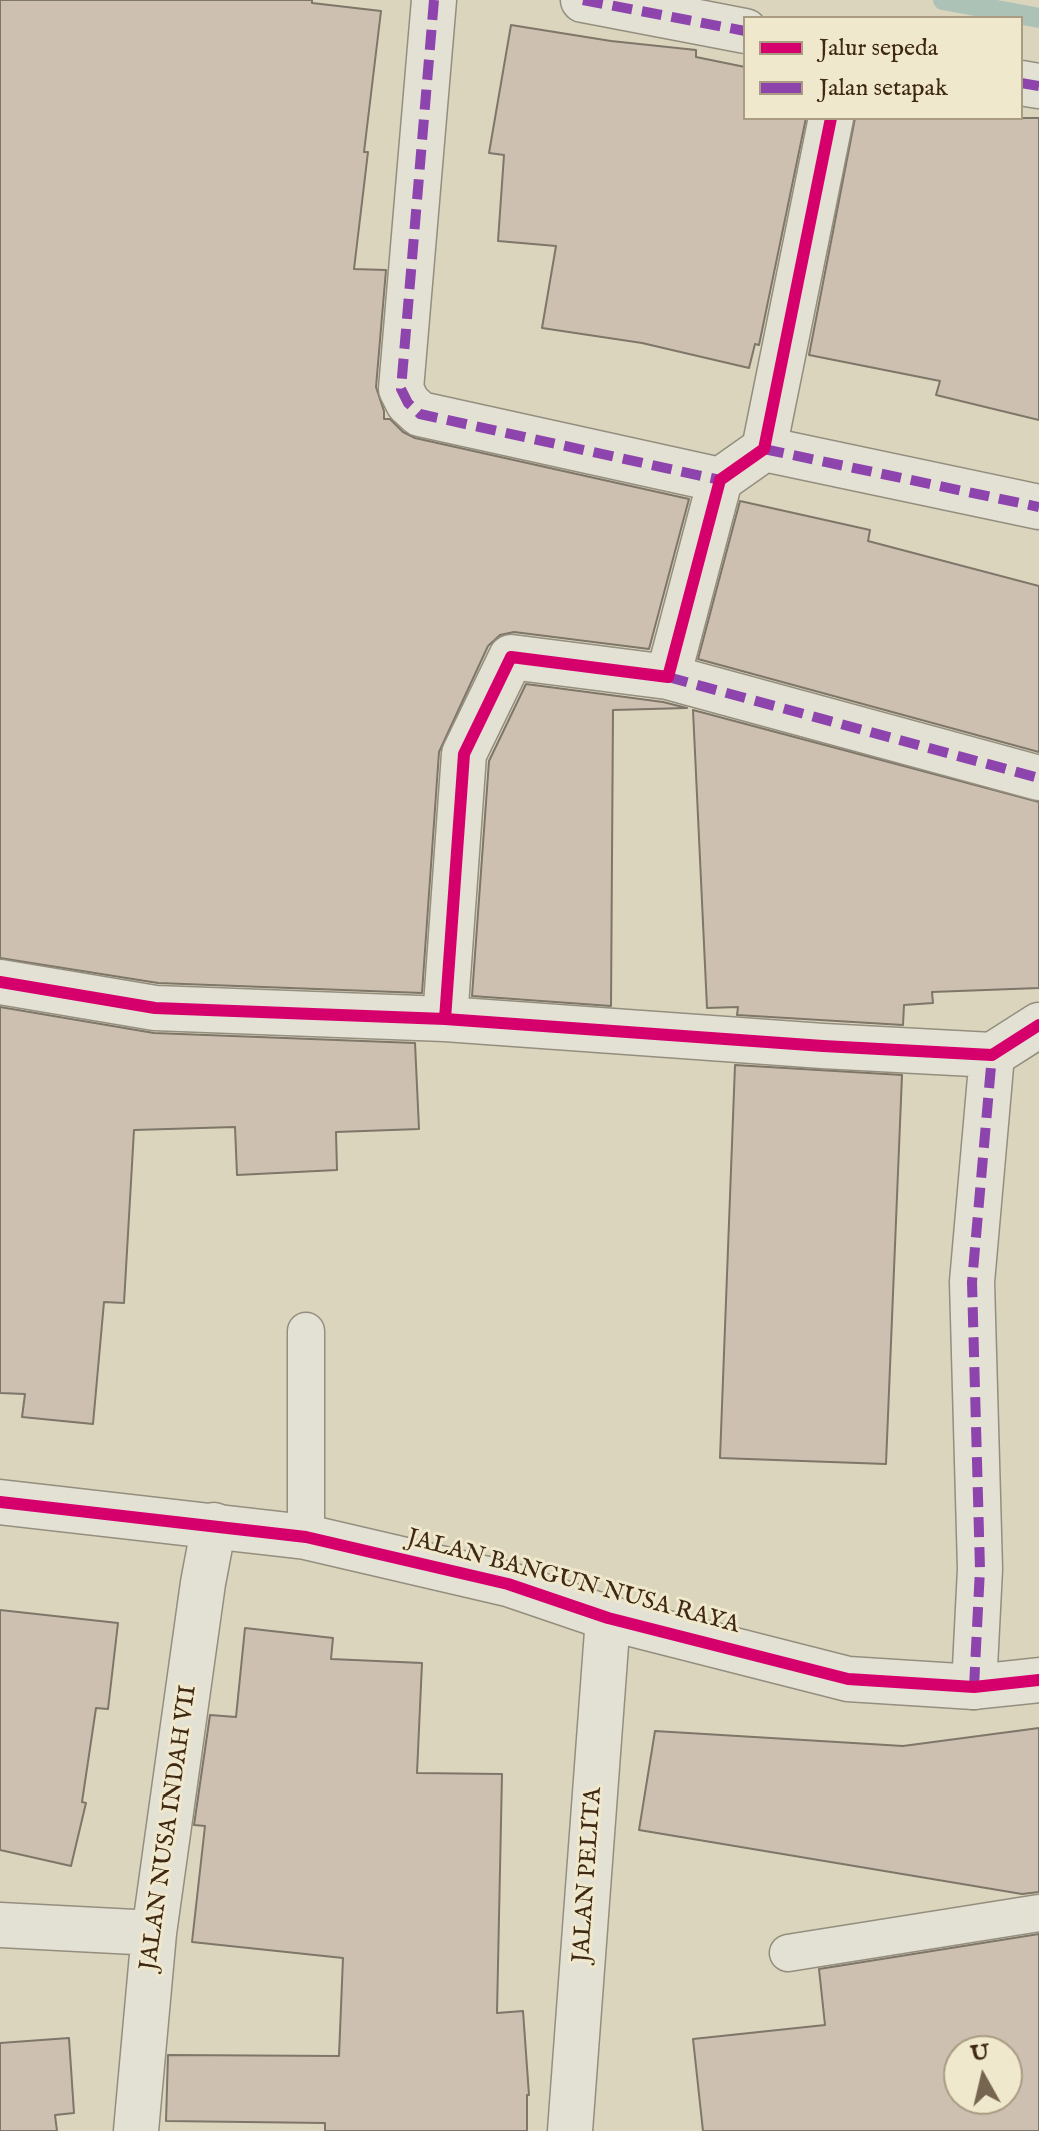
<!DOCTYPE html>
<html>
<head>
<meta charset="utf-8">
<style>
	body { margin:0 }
	#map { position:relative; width:1039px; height:2131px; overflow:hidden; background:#dbd5be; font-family:"IM FELL English",serif }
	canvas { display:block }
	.legend { position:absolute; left:743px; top:16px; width:280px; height:104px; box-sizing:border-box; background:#f0e8cc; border:2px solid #a99c82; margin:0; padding:10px 14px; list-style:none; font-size:24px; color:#3f2914 }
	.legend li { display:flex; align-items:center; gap:16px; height:40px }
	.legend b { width:40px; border:2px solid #a99c82 }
	.north { position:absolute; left:943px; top:2035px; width:80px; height:80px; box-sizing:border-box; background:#f0e8cc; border:2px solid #a99c82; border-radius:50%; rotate:352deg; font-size:22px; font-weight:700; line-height:32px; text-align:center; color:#3f2914 }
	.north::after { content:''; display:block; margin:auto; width:28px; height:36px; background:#766550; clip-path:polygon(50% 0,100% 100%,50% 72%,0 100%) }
</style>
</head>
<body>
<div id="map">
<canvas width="1039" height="2131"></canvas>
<ul class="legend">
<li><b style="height:10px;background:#d6006c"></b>Jalur sepeda</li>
<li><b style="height:10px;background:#8e44ad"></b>Jalan setapak</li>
</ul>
<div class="north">U</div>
</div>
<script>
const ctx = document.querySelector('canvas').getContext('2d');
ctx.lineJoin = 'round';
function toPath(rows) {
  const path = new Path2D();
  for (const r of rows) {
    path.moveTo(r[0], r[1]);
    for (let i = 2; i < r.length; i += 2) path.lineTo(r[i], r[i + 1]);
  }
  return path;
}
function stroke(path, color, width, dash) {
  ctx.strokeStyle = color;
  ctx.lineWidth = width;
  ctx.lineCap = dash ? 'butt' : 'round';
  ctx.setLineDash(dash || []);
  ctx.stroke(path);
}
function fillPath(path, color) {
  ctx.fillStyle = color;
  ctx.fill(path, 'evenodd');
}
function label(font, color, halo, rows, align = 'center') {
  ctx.font = font + ' "IM FELL English",serif';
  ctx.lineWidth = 6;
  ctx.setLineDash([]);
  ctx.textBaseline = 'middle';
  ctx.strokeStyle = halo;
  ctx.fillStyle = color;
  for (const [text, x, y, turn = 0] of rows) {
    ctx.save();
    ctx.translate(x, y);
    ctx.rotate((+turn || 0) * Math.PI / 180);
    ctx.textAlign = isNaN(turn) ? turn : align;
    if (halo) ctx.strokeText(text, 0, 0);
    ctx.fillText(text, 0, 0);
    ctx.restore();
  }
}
const stream = toPath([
	[943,0,1039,18]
]);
const building = toPath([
	[0,0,312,0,312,3,381,11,364,152,368,152,354,269,386,270,376,387,384,411,384,419,390,419,403,432,415,438,689,499,649,649,514,632,500,635,488,646,439,752,422,993,158,983,0,958,0,0],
	[511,25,611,41,696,50,696,57,745,67,745,118,806,118,759,345,755,344,749,368,642,343,542,328,556,246,498,241,504,155,489,153,511,25],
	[855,118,1039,118,1039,420,936,395,940,381,809,355,855,118],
	[740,501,870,530,868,541,1039,586,1039,752,698,659,740,501],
	[526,684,663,702,687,708,613,710,611,1006,472,996,489,761,526,684],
	[693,710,1039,802,1039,988,932,992,933,1003,904,1005,903,1025,737,1015,738,1007,707,1008,693,710],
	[0,1007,154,1033,415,1043,419,1129,336,1132,337,1170,237,1175,235,1127,134,1130,124,1303,104,1302,93,1424,22,1417,25,1394,0,1393,0,1007],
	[735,1065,902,1075,886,1464,720,1458,735,1065],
	[0,1610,118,1623,108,1709,96,1708,82,1802,86,1803,71,1866,0,1850,0,1610],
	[245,1628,333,1638,331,1659,422,1663,417,1773,502,1774,497,2013,523,2011,529,2095,527,2095,527,2131,325,2131,325,2123,166,2121,168,2055,339,2056,343,1958,192,1942,205,1826,194,1825,210,1715,236,1717,245,1628],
	[1039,1728,1039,1892,1022,1894,639,1830,655,1731,903,1746,1039,1728],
	[1039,1934,1039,2131,703,2131,693,2039,825,2025,819,1969,1039,1934],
	[959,2051,1007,2051,1007,2099,959,2099,959,2051],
	[69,2038,74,2113,55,2115,57,2131,0,2131,0,2043,69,2038]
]);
const service = toPath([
	[306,1331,306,1537],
	[788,1953,1039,1913]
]);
const minor = toPath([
	[434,0,401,389,408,403,420,414,720,480],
	[583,0,745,31],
	[1021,83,1039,86],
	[764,449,1039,507],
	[668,677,1039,778],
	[0,982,155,1008,445,1019,823,1046,992,1055,1039,1025],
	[445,1019,464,754,511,657,668,677,720,480,764,449,831,118],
	[974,1687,980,1569,972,1282,992,1055],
	[0,1925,154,1933],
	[136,2131,154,1933,203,1583,214,1525],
	[570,2131,608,1618]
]);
const tertiary = toPath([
	[0,1502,306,1537,508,1584,608,1618,848,1679,974,1687,1039,1680]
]);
const quiet = toPath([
	[434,0,401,389,408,403,420,414,720,480],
	[583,0,745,31],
	[1021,83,1039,86],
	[764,449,1039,507],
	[668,677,1039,778],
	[974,1687,980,1569,972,1282,992,1055]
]);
const cycleway = toPath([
	[0,982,155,1008,445,1019,823,1046,992,1055,1039,1025],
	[445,1019,464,754,511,657,668,677,720,480,764,449,831,118],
	[0,1502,306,1537,508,1584,608,1618,848,1679,974,1687,1039,1680]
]);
const streetNames = [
	["JALAN BANGUN NUSA RAYA",573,1583,15],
	["JALAN NUSA INDAH VII",170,1828,-82],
	["JALAN PELITA",589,1875,-86]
];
stroke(stream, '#acc2b6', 20);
fillPath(building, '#cdc0b1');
stroke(building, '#7e7668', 2);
stroke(service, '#948e7e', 39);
stroke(minor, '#948e7e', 47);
stroke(tertiary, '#948e7e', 47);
stroke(service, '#e3e0d4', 36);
stroke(minor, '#e3e0d4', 44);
stroke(tertiary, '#e3e0d4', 44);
stroke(quiet, '#8e44ad', 10, [20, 10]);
stroke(cycleway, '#d6006c', 12);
label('24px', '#3f2914', '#f0e8cc', streetNames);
</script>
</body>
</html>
